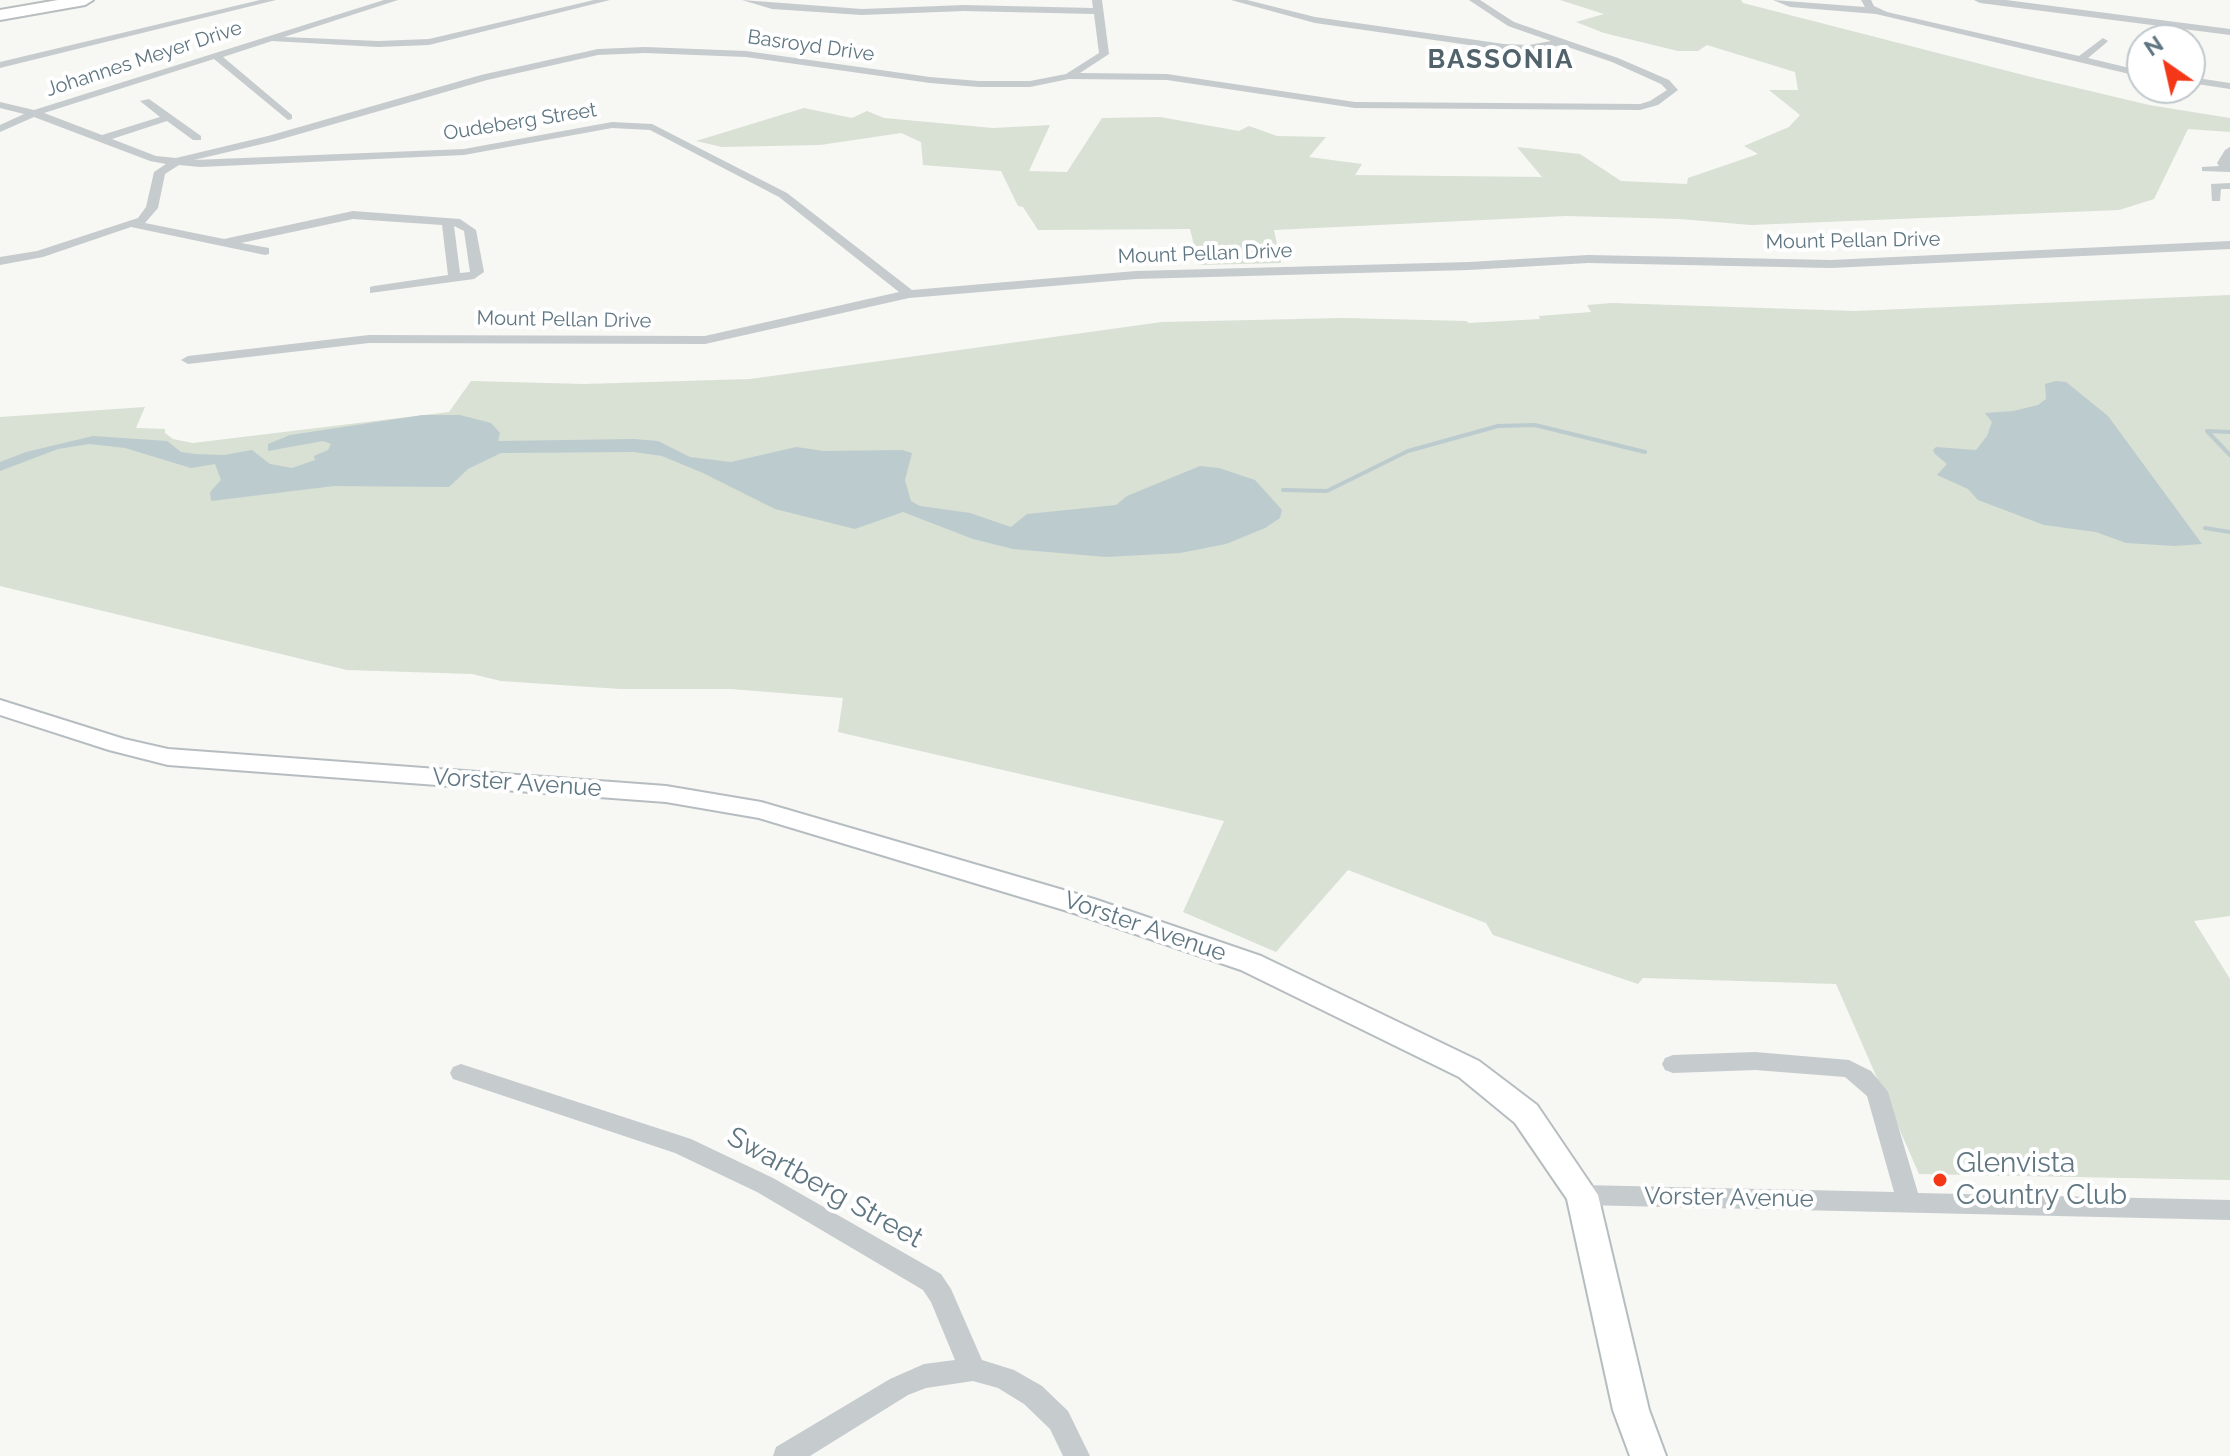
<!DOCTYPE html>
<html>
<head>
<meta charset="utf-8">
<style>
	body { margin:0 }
	#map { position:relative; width:2230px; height:1456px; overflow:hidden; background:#f7f7f4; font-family:Raleway,sans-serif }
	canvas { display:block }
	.north { position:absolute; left:2126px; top:24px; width:80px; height:80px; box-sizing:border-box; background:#fff; border:2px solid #bfc8cd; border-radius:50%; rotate:326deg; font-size:22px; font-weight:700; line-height:32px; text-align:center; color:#5f7682 }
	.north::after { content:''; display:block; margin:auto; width:28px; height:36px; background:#f43817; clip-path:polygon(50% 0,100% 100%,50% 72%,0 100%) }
</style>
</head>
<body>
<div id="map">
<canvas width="2230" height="1456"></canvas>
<div class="north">N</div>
</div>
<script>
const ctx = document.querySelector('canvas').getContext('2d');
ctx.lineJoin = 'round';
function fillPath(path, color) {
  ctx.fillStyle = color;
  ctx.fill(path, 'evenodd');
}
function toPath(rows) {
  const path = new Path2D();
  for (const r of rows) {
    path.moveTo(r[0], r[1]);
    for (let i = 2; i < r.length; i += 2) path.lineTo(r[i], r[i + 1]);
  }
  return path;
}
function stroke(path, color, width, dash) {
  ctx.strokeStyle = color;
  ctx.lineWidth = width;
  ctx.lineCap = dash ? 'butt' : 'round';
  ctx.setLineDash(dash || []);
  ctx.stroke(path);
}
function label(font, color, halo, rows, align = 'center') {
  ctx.font = font + ' Raleway,sans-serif';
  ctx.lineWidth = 8;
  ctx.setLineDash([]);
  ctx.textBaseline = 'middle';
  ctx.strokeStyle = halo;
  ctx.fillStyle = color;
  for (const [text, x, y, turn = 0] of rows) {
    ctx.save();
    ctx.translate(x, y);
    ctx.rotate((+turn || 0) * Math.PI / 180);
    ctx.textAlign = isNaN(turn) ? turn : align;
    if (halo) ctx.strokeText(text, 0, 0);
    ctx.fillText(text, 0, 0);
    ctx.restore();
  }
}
const green = toPath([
	[1560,0,1741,0,1743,3,2031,77,2149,105,2230,118,2230,132,2188,129,2154,199,2119,210,1751,225,1680,219,1566,216,1274,230,1281,263,1199,265,1190,229,1038,230,1023,207,1018,206,1001,171,923,165,921,142,901,133,820,145,722,147,696,141,804,108,852,118,867,111,884,118,993,128,1050,125,1029,171,1067,172,1102,118,1160,117,1239,131,1249,126,1277,136,1326,137,1309,157,1362,164,1355,175,1542,177,1517,147,1580,154,1621,181,1687,184,1688,178,1758,154,1744,146,1789,127,1800,115,1769,90,1798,90,1795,72,1707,45,1698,51,1678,51,1604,33,1576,22,1604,14],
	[2230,295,2230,916,2194,921,2230,979,2230,1180,1919,1174,1836,984,1643,978,1638,984,1493,935,1486,923,1348,870,1276,952,1183,912,1224,821,838,732,843,698,731,689,620,689,501,681,472,674,347,670,0,586,0,417,145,407,136,428,165,429,165,433,173,439,193,443,449,412,471,381,584,384,750,379,1162,322,1343,318,1466,321,1469,323,1540,319,1539,316,1591,312,1587,305,1612,303,1855,311]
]);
const water = toPath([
	[2056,381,2066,382,2108,416,2202,544,2175,546,2126,543,2096,532,2044,525,1978,500,1968,489,1937,475,1947,464,1935,454,1933,450,1936,447,1976,450,1987,436,1992,422,1985,413,2013,411,2038,405,2046,399,2045,384],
	[423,415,460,415,491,423,500,433,498,441,634,439,658,441,690,457,731,462,796,447,824,451,902,450,912,453,905,480,911,501,920,506,970,513,1011,527,1027,514,1116,505,1127,496,1200,466,1219,468,1255,480,1282,510,1280,518,1265,528,1226,544,1180,553,1106,557,1013,549,973,539,903,512,855,529,775,509,703,473,662,456,634,452,501,453,468,469,449,487,334,486,211,501,210,492,221,480,215,464,191,468,125,448,89,444,58,449,0,471,0,462,26,452,93,436,167,441,181,452,195,454,224,455,252,450,270,464,292,468,315,460,314,456,328,450,331,444,323,441,268,451,268,444,290,435]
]);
const stream = toPath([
	[2230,432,2207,431,2230,455],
	[1283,490,1327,491,1408,451,1498,426,1535,425,1645,452],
	[2205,528,2230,532]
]);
const minor = toPath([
	[260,0,276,0,0,68,0,62,260,0],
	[384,0,398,0,284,37,378,41,429,39,594,0,610,0,429,45,378,47,272,41,223,57,292,115,292,119,288,120,214,59,44,113,102,135,160,117,140,101,149,99,201,136,201,140,193,140,167,121,112,139,156,156,176,158,268,136,481,75,598,49,645,47,746,51,930,77,979,81,1030,81,1066,74,1099,53,1094,14,964,11,862,15,772,9,742,0,862,9,964,5,1093,8,1092,0,1102,0,1109,54,1080,73,1167,74,1355,102,1640,104,1650,101,1667,90,1661,84,1612,62,1562,45,1529,51,1504,50,1315,23,1231,0,1247,0,1315,17,1504,44,1529,45,1551,41,1508,26,1469,0,1480,0,1514,22,1618,58,1669,80,1678,90,1658,105,1640,110,1355,108,1167,80,1069,79,1030,87,979,87,930,83,746,57,645,53,598,55,487,80,275,141,194,160,464,149,612,122,652,124,787,193,912,290,1136,271,1469,262,1588,255,1831,260,2230,241,2230,249,1831,268,1588,263,1469,270,1136,279,909,298,705,344,369,343,188,364,181,360,188,356,369,335,705,336,899,292,779,197,650,130,612,128,464,155,200,167,179,165,165,174,158,208,145,223,224,239,353,211,460,219,476,230,484,272,474,279,370,293,370,287,374,286,448,275,442,225,353,219,241,243,269,248,269,254,265,255,131,227,43,257,0,265,0,257,37,251,138,218,146,207,154,172,166,164,150,161,34,117,0,132,0,125,24,114,0,108,0,102,34,110,384,0],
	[454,226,464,231,470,272,460,273,454,226],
	[1773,0,1865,7,1861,0,1871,0,1874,6,1887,12,2079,56,2103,38,2108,41,2106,43,2088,58,2142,71,2142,77,1876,14,1790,7,1773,0],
	[2190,77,2230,83,2230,89,2190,83,2190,77],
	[2230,147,2230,172,2202,171,2202,167,2219,166,2217,163,2225,150,2230,147],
	[2230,183,2230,189,2221,189,2220,201,2212,201,2211,184,2230,183],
	[1755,1052,1849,1060,1871,1071,1888,1092,1918,1193,2230,1200,2230,1220,1582,1205,1574,1202,1570,1195,1574,1188,1582,1185,1894,1192,1867,1096,1845,1077,1755,1070,1673,1073,1665,1070,1662,1064,1665,1058,1673,1055,1755,1052],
	[461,1064,691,1139,773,1178,941,1274,951,1289,982,1360,1014,1370,1042,1386,1068,1411,1090,1456,1063,1456,1050,1429,1024,1404,998,1388,973,1381,926,1388,908,1395,810,1456,773,1456,776,1447,890,1379,924,1364,955,1360,931,1302,923,1290,757,1192,675,1153,453,1079,450,1073,453,1067,461,1064]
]);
const tertiary = toPath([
	[1974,0,2006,0,2230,29,2230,35,1980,3,1974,0]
]);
const secondary = toPath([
	[0,700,124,739,168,749,666,786,761,802,1094,899,1261,956,1479,1061,1537,1105,1598,1195,1649,1410,1666,1456,1630,1456,1613,1410,1567,1199,1515,1123,1459,1077,1241,970,1074,913,759,818,666,802,168,765,109,750,0,715,0,700]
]);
const motorway = toPath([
	[58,0,93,0,85,5,0,20,0,10,58,0]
]);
const markers = [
	[1940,1180,8,"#f43817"]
];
const farStreetnames = [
	["Basroyd Drive",811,46,8],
	["Johannes Meyer Drive",144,59,-18],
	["Oudeberg Street",520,122,-9],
	["Mount Pellan Drive",1853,241,-1],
	["Mount Pellan Drive",1205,254,-2],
	["Mount Pellan Drive",564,320,1]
];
const streetNames = [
	["Vorster Avenue",517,783,4],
	["Vorster Avenue",1145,927,19],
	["Vorster Avenue",1729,1198,1]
];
const farDistrictnames = [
	["BASSONIA",1501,60]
];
const nearPoinames = [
	["Glenvista",1956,1164],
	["Country Club",1956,1196]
];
const nearStreetnames = [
	["Swartberg Street",825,1188,29]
];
fillPath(green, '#d9e0d4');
fillPath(water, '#bccbce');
stroke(stream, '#bccbce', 4);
stroke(secondary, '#b6bdc1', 4);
stroke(motorway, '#b8bdbf', 4);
fillPath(minor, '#c6cbce');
fillPath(tertiary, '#c6cbce');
fillPath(secondary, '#fff');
fillPath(motorway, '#fff');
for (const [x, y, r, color] of markers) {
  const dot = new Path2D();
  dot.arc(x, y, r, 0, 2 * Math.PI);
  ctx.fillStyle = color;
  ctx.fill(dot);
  stroke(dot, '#fff', 3);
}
label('20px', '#5f7682', '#fff', farStreetnames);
label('24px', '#5f7682', '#fff', streetNames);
ctx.letterSpacing = '2px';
label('bold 26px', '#52636c', '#fff', farDistrictnames);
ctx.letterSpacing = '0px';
label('28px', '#5f7682', '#fff', nearPoinames, 'left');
label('28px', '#5f7682', '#fff', nearStreetnames);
</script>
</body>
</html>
